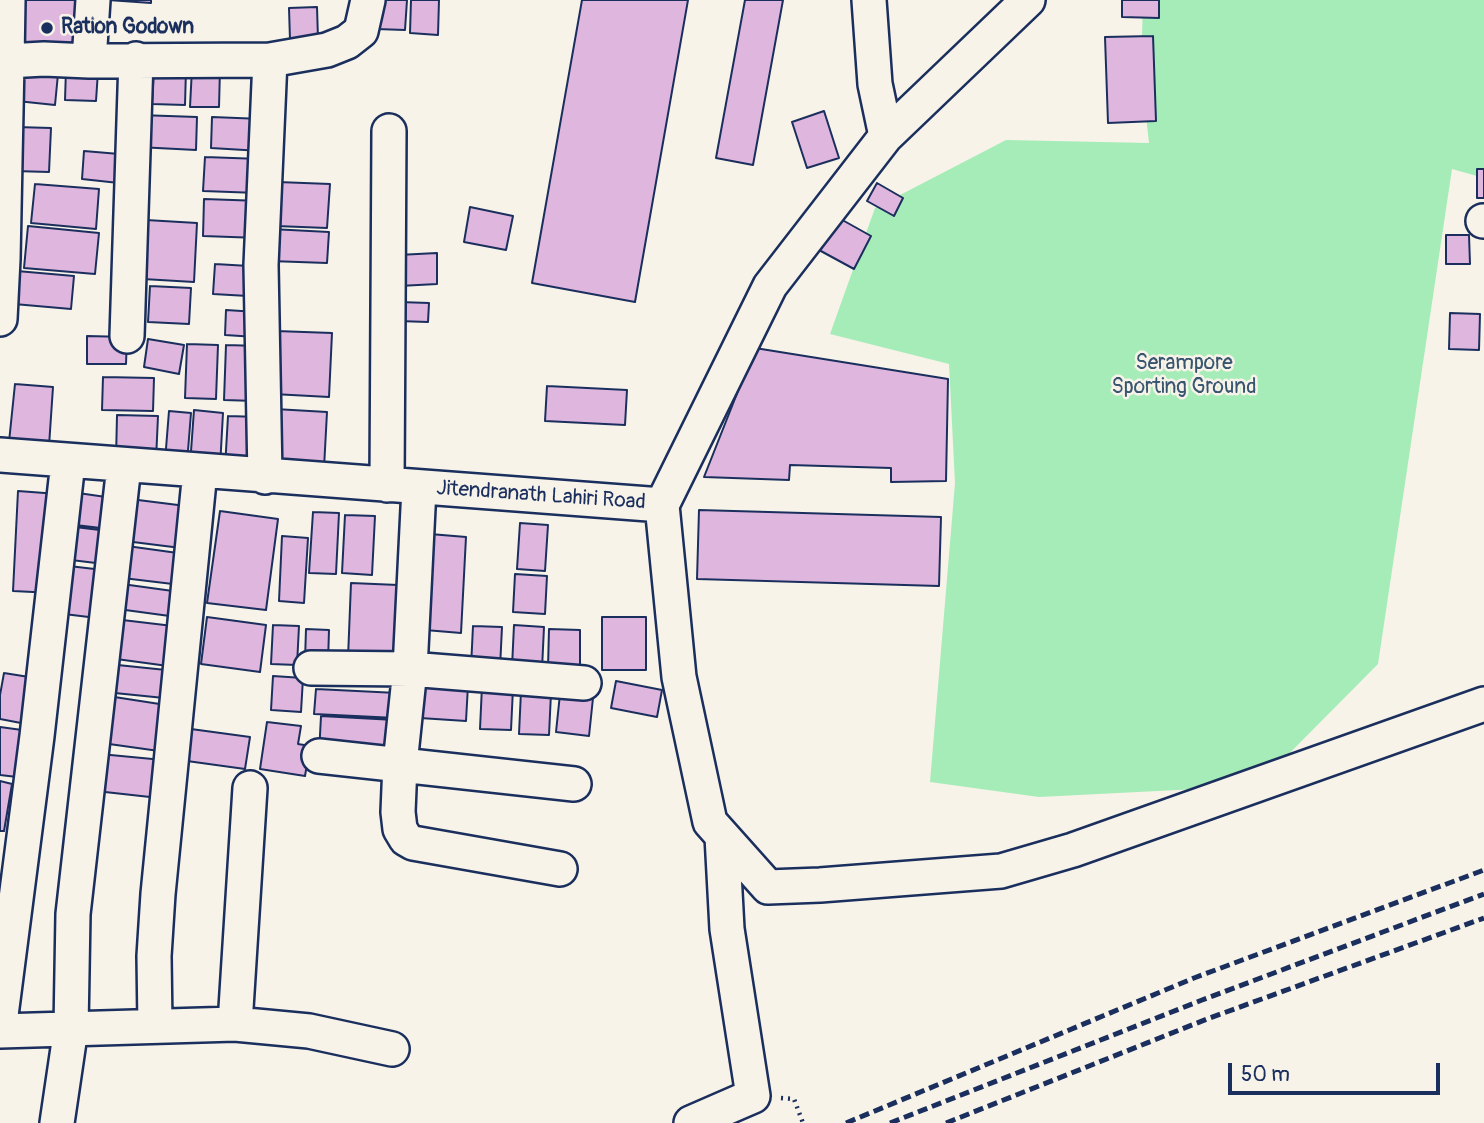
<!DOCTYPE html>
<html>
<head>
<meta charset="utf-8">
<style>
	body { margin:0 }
	#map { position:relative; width:1484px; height:1123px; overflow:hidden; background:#f7f3e8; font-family:Pangolin,sans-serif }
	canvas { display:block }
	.scale { position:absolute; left:1228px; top:1063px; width:212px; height:32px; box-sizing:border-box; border:4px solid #1b2f5e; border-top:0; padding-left:9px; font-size:21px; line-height:24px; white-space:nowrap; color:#1b2f5e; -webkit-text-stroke:5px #f7f3e8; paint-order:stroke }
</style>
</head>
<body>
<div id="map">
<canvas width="1484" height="1123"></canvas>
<div class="scale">50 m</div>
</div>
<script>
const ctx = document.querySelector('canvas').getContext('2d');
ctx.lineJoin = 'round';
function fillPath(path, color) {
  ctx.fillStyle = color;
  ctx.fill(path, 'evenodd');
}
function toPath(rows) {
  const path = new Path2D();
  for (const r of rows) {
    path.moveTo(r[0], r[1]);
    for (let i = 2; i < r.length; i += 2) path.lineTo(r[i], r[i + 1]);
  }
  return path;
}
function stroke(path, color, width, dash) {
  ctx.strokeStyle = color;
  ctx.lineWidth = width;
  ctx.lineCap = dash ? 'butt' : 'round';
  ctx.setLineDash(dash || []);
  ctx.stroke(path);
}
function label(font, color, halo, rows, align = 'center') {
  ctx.font = font + ' Pangolin,sans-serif';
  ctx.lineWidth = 5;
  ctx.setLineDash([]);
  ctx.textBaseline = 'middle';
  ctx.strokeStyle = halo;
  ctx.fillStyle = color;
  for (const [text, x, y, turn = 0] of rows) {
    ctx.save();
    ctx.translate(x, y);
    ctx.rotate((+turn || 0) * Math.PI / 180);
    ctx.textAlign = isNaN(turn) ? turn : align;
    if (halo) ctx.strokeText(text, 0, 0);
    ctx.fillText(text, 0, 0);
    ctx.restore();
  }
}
const green = toPath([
	[1143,0,1484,0,1484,178,1452,169,1378,664,1257,786,1039,797,930,782,955,483,949,364,830,334,875,208,1006,140,1149,143,1141,71]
]);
const building = toPath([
	[19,0,77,0,76,55,17,55,19,0],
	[108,0,151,0,151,3,108,0],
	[377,0,407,0,405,30,376,29,377,0],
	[411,0,439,0,438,35,410,33,411,0],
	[582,0,688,0,635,302,532,283,582,0],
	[745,0,783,0,753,165,716,158,745,0],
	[1122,0,1159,0,1159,18,1122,17,1122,0],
	[317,7,318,39,290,40,289,8,317,7],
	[1153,36,1156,121,1108,123,1105,37,1153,36],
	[154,68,186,69,185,105,152,104,154,68],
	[192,68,220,69,219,107,190,107,192,68],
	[66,69,98,71,96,101,65,100,66,69],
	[19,71,58,74,55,105,17,101,19,71],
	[824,111,839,158,807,168,792,122,824,111],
	[139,115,197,117,196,150,138,147,139,115],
	[212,117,262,119,261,151,211,148,212,117],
	[16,127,51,128,49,172,14,171,16,127],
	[84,151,131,155,128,184,82,179,84,151],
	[205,157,260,159,258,193,203,191,205,157],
	[1477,169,1484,169,1484,198,1477,198,1477,169],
	[278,182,330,184,327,228,276,226,278,182],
	[877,183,903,198,894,216,867,201,877,183],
	[35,184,99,189,96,229,31,223,35,184],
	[204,199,261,201,259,238,203,236,204,199],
	[470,207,513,216,506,250,464,242,470,207],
	[837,217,871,236,854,269,819,250,837,217],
	[146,220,197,223,194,282,143,279,146,220],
	[28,226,99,233,95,274,24,268,28,226],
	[271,229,329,232,327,263,270,261,271,229],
	[1446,235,1469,235,1470,264,1446,264,1446,235],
	[437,253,437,284,399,286,398,255,437,253],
	[215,264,249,266,248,296,213,294,215,264],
	[17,271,74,276,71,309,14,304,17,271],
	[150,286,191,288,189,324,148,322,150,286],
	[399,302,429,303,428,322,398,321,399,302],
	[226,310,257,312,256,337,225,335,226,310],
	[1450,313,1480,314,1479,350,1449,349,1450,313],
	[276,331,332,333,329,397,273,394,276,331],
	[87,336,127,337,126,364,87,364,87,336],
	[148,339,184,345,179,374,144,367,148,339],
	[187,344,218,345,216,399,185,398,187,344],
	[226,345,258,346,256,401,224,400,226,345],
	[755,348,948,379,946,481,891,482,891,468,790,465,789,480,704,477,755,348],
	[103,377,154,378,153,411,102,410,103,377],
	[15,384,53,387,49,446,9,442,15,384],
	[547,386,627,390,625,425,545,421,547,386],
	[275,409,327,412,324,468,272,465,275,409],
	[194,410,223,413,220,467,190,465,194,410],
	[169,411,191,413,187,463,165,461,169,411],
	[117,415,158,416,156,460,116,459,117,415],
	[228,416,259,417,258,469,225,468,228,416],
	[18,491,58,494,53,593,13,591,18,491],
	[71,492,113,498,109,529,67,524,71,492],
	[130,499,186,506,181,548,125,541,130,499],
	[699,510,941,517,939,586,697,579,699,510],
	[220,511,278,519,266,610,207,603,220,511],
	[313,512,339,513,336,574,309,573,313,512],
	[345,515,375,516,372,575,342,573,345,515],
	[520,523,548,525,545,571,517,569,520,523],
	[67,526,108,531,104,564,63,559,67,526],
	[430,534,466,537,461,633,425,630,430,534],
	[282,536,308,538,304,603,279,601,282,536],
	[127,546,185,554,181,585,123,578,127,546],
	[69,566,103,570,97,618,64,614,69,566],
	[515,574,547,576,545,614,513,612,515,574],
	[351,583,398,585,395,660,348,658,351,583],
	[122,584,180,592,177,617,118,609,122,584],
	[207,617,266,625,260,672,201,664,207,617],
	[602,617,646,617,646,670,602,670,602,617],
	[114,619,173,626,168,666,109,658,114,619],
	[273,625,299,626,297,665,271,664,273,625],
	[514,625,544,627,542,669,512,667,514,625],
	[473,626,502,627,500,668,471,667,473,626],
	[306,629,329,630,328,663,305,661,306,629],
	[549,629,580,630,580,668,548,668,549,629],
	[108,664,166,670,164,698,105,692,108,664],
	[4,673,29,677,21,723,0,719,0,695,4,673],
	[273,676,303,678,301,712,271,710,273,676],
	[616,681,662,690,657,717,611,708,616,681],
	[421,682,468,685,466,721,420,718,421,682],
	[482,686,513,688,511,730,480,729,482,686],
	[316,689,397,693,396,718,314,714,316,689],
	[521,691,551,693,549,735,519,734,521,691],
	[560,694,593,698,589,736,556,732,560,694],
	[108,696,166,705,159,751,102,743,108,696],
	[321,716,395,720,392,758,319,754,321,716],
	[267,722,301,726,298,744,310,746,305,776,260,769,267,722],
	[0,727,22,730,17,777,0,775,0,727],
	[191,729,250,737,245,769,187,761,191,729],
	[100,754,163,760,159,798,96,791,100,754],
	[0,781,12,784,4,831,0,831,0,781]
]);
const path = toPath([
	[781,1098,794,1099,803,1123]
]);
const minor = toPath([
	[869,0,875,84,886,136],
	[270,60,327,50,347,42,361,31,368,0],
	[7,61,8,0],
	[89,61,270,60,261,265,265,477],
	[1483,221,1484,221],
	[0,319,3,259,7,61,44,59,89,61,93,0],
	[127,336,136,59],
	[0,455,662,505,770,286,886,136,1028,0],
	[387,485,389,131],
	[419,488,410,669,400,764,398,812,400,829,406,839,413,843,560,869],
	[662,505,679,677,710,822,768,887,820,885,1001,871,1073,850,1484,704],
	[311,668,410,669,584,683],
	[319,756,574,784],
	[0,1023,37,736,68,462],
	[235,1024,250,788],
	[155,1026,154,956,158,894,200,471],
	[0,1031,235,1024,309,1031,392,1049],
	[57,1123,71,1028,73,914,124,466],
	[691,1123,753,1096,727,929,722,836]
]);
const rail = toPath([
	[846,1123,1194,978,1484,870],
	[890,1123,1202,1000,1484,894],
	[946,1123,1207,1019,1484,918]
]);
const markers = [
	[47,28,7,"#1b2f5e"]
];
const poiNames = [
	["Ration Godown",61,28]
];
const parkNames = [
	["Serampore",1184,364],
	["Sporting Ground",1184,388]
];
const streetNames = [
	["Jitendranath Lahiri Road",541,496,4]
];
fillPath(green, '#a6ecb8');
fillPath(building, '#dfb7de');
stroke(building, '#1b2f5e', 2);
stroke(minor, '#1b2f5e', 38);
stroke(path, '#1b2f5e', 4.5, [2, 5]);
stroke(minor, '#f7f3e8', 33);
stroke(rail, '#1b2f5e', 5, [10, 5]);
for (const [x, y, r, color] of markers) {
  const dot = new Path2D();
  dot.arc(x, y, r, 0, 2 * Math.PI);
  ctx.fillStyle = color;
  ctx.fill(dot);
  stroke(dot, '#f7f3e8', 2.5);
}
label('bold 21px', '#1b2f5e', '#f7f3e8', poiNames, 'left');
label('21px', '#375570', '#f7f3e8', parkNames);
label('21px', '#1b2f5e', '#f7f3e8', streetNames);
</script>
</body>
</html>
